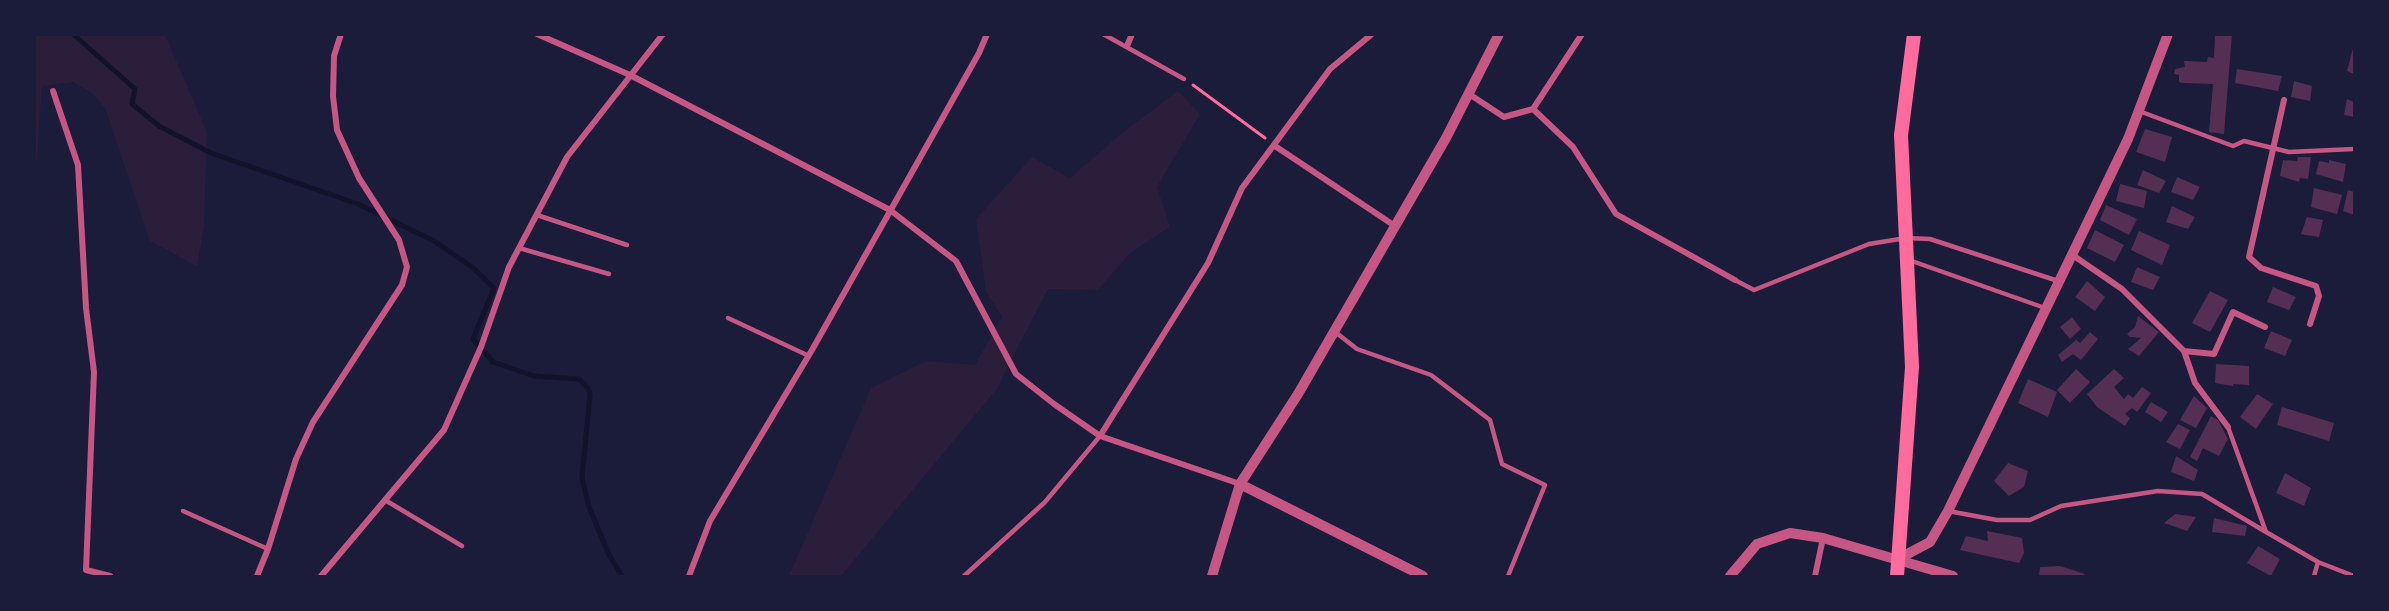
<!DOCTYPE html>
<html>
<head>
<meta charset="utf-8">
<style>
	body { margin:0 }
	#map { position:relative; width:2389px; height:611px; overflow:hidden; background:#1b1b3a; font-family:Quicksand,sans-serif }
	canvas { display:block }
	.frame { position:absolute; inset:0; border:36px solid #1b1b3a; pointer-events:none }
</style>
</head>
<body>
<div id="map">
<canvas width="2389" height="611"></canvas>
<div class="frame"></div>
</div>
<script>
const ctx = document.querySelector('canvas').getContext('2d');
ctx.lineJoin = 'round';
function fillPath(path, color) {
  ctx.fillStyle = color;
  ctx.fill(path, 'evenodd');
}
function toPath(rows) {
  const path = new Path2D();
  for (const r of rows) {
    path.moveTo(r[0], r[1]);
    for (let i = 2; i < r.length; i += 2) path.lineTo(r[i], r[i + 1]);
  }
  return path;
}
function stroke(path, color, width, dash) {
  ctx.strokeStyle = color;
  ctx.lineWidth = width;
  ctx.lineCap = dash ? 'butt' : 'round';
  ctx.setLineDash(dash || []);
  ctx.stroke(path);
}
const green = toPath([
	[35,34,165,35,207,132,204,226,197,266,150,241,105,108,92,93,73,82,42,86,35,182],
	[1178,91,1200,114,1157,187,1170,227,1130,253,1098,290,1048,289,996,390,841,576,789,576,871,388,926,361,975,365,1002,317,986,291,976,219,1032,157,1070,178,1122,133]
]);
const stream = toPath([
	[73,34,135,89,132,104,159,126,211,153,358,204,434,241,472,267,494,288,473,339,493,362,534,376,579,379,588,388,590,394,582,478,589,507,609,555,622,576]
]);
const building = toPath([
	[2215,34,2232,34,2224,134,2209,132,2213,84,2183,83,2179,82,2179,75,2174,74,2175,69,2185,67,2184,61,2207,62,2208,57,2214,58],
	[2354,44,2354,74,2347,71],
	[2237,69,2282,76,2278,91,2235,83],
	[2294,81,2312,86,2310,101,2291,97],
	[2347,99,2354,102,2354,117,2344,115],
	[2145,129,2172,137,2165,162,2136,152],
	[2298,157,2311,157,2308,179,2300,178,2299,182,2280,176,2283,160,2297,161],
	[2329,160,2346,164,2343,182,2316,174,2319,161,2329,163],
	[2143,170,2166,181,2159,193,2137,185],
	[2177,177,2200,187,2193,200,2171,192],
	[2120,184,2147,191,2144,208,2116,201],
	[2314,188,2342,195,2337,214,2311,207],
	[2348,190,2354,192,2354,215,2343,211],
	[2106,205,2137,219,2129,235,2100,220],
	[2172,206,2195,217,2188,229,2166,222],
	[2307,217,2323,220,2319,237,2301,234],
	[2095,230,2124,245,2115,262,2087,248],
	[2139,231,2170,245,2162,265,2131,250],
	[2137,267,2160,277,2153,290,2131,282],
	[2087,281,2105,297,2095,311,2075,297],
	[2273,287,2296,297,2289,310,2267,302],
	[2210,291,2228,300,2210,332,2192,323],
	[2138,316,2159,332,2139,356,2128,349,2141,338,2130,337,2127,334,2135,327],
	[2072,317,2081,329,2070,339,2060,327],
	[2271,331,2292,340,2285,356,2264,348],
	[2090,332,2098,339,2081,360,2073,354,2062,362,2058,355,2076,340,2080,343],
	[2216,364,2249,366,2249,385,2233,384,2233,386,2215,383],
	[2076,369,2090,382,2070,403,2057,390],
	[2114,369,2124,378,2114,387,2124,399,2128,394,2133,398,2142,387,2151,393,2137,412,2132,408,2125,414,2130,418,2125,426,2097,407,2087,394],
	[2028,379,2057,392,2048,417,2018,403],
	[2257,394,2273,404,2256,429,2240,417],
	[2194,396,2207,408,2196,428,2180,420],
	[2151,402,2168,412,2161,422,2145,412],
	[2282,407,2334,423,2329,441,2277,425],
	[2211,416,2218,420,2228,439,2219,456,2203,448,2197,461,2190,457],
	[2178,424,2190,430,2180,449,2166,442],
	[2176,456,2198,470,2194,481,2171,472],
	[2008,463,2028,471,2024,487,2009,496,1994,481],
	[2285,473,2311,488,2304,506,2276,493],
	[2175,514,2196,517,2187,531,2164,523],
	[2214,518,2247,526,2245,536,2212,532],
	[1987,531,2022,538,2024,553,2019,563,1960,550,1966,536,1988,541],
	[2258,546,2280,559,2271,576,2247,563],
	[2060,566,2085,574,2084,576,2039,576,2040,567]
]);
const path = toPath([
	[1193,85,1265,138]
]);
const service = toPath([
	[1103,34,1184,79],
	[2139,111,2233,146,2244,141,2289,152,2354,149],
	[537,215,627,245],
	[519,248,609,274],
	[1909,260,2045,308],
	[1735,280,1754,290,1869,244,1906,238,1930,239,2058,281],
	[728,318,809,356],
	[1334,331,1357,349,1431,375,1490,420,1502,464,1545,485,1508,576],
	[2228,427,2266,532,2318,562,2314,576],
	[385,500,462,546],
	[183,511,268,549],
	[1948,511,1997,520,2030,520,2061,506,2158,491,2202,494,2266,532],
	[2318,562,2354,576],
	[964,576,1045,502,1100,436]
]);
const minor = toPath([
	[537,34,630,75,890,210,956,261,1016,374,1054,404,1100,436,1240,484],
	[1127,46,1132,34],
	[53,91,78,165,86,308,94,372,86,570,110,576],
	[1469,94,1504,117,1533,109,1582,34],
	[2284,100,2249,257,2261,268,2316,286,2319,296,2310,324],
	[1533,109,1573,147,1616,214,1735,280],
	[1275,146,1395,226],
	[2071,254,2122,289,2184,351,2195,383,2228,427],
	[2184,351,2214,354,2233,312,2265,327],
	[1100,436,1208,263,1242,188,1330,69,1372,34],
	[257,576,268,549,296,459,313,422,402,285,407,267,399,240,359,178,337,130,333,96,334,56,341,34],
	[321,576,444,430,481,347,509,267,567,157,663,34],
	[689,576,710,521,812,350,979,53,987,34],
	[1815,576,1823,538]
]);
const tertiary = toPath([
	[1240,484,1423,576],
	[1898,559,1930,542,1948,511,2128,139,2168,34],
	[1212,576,1240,484,1298,394,1446,138,1499,34],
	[1730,576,1757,544,1790,533,1823,538,1953,576]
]);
const trunk = toPath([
	[1897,576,1912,367,1901,135,1914,34]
]);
fillPath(green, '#2a1e3b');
stroke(stream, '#12122b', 5);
fillPath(building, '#542f53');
stroke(path, '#ff6b9d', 3);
stroke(service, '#c65784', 4.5);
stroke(minor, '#c65784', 6);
stroke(tertiary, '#c65784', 10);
stroke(trunk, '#ff6b9d', 14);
</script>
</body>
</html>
